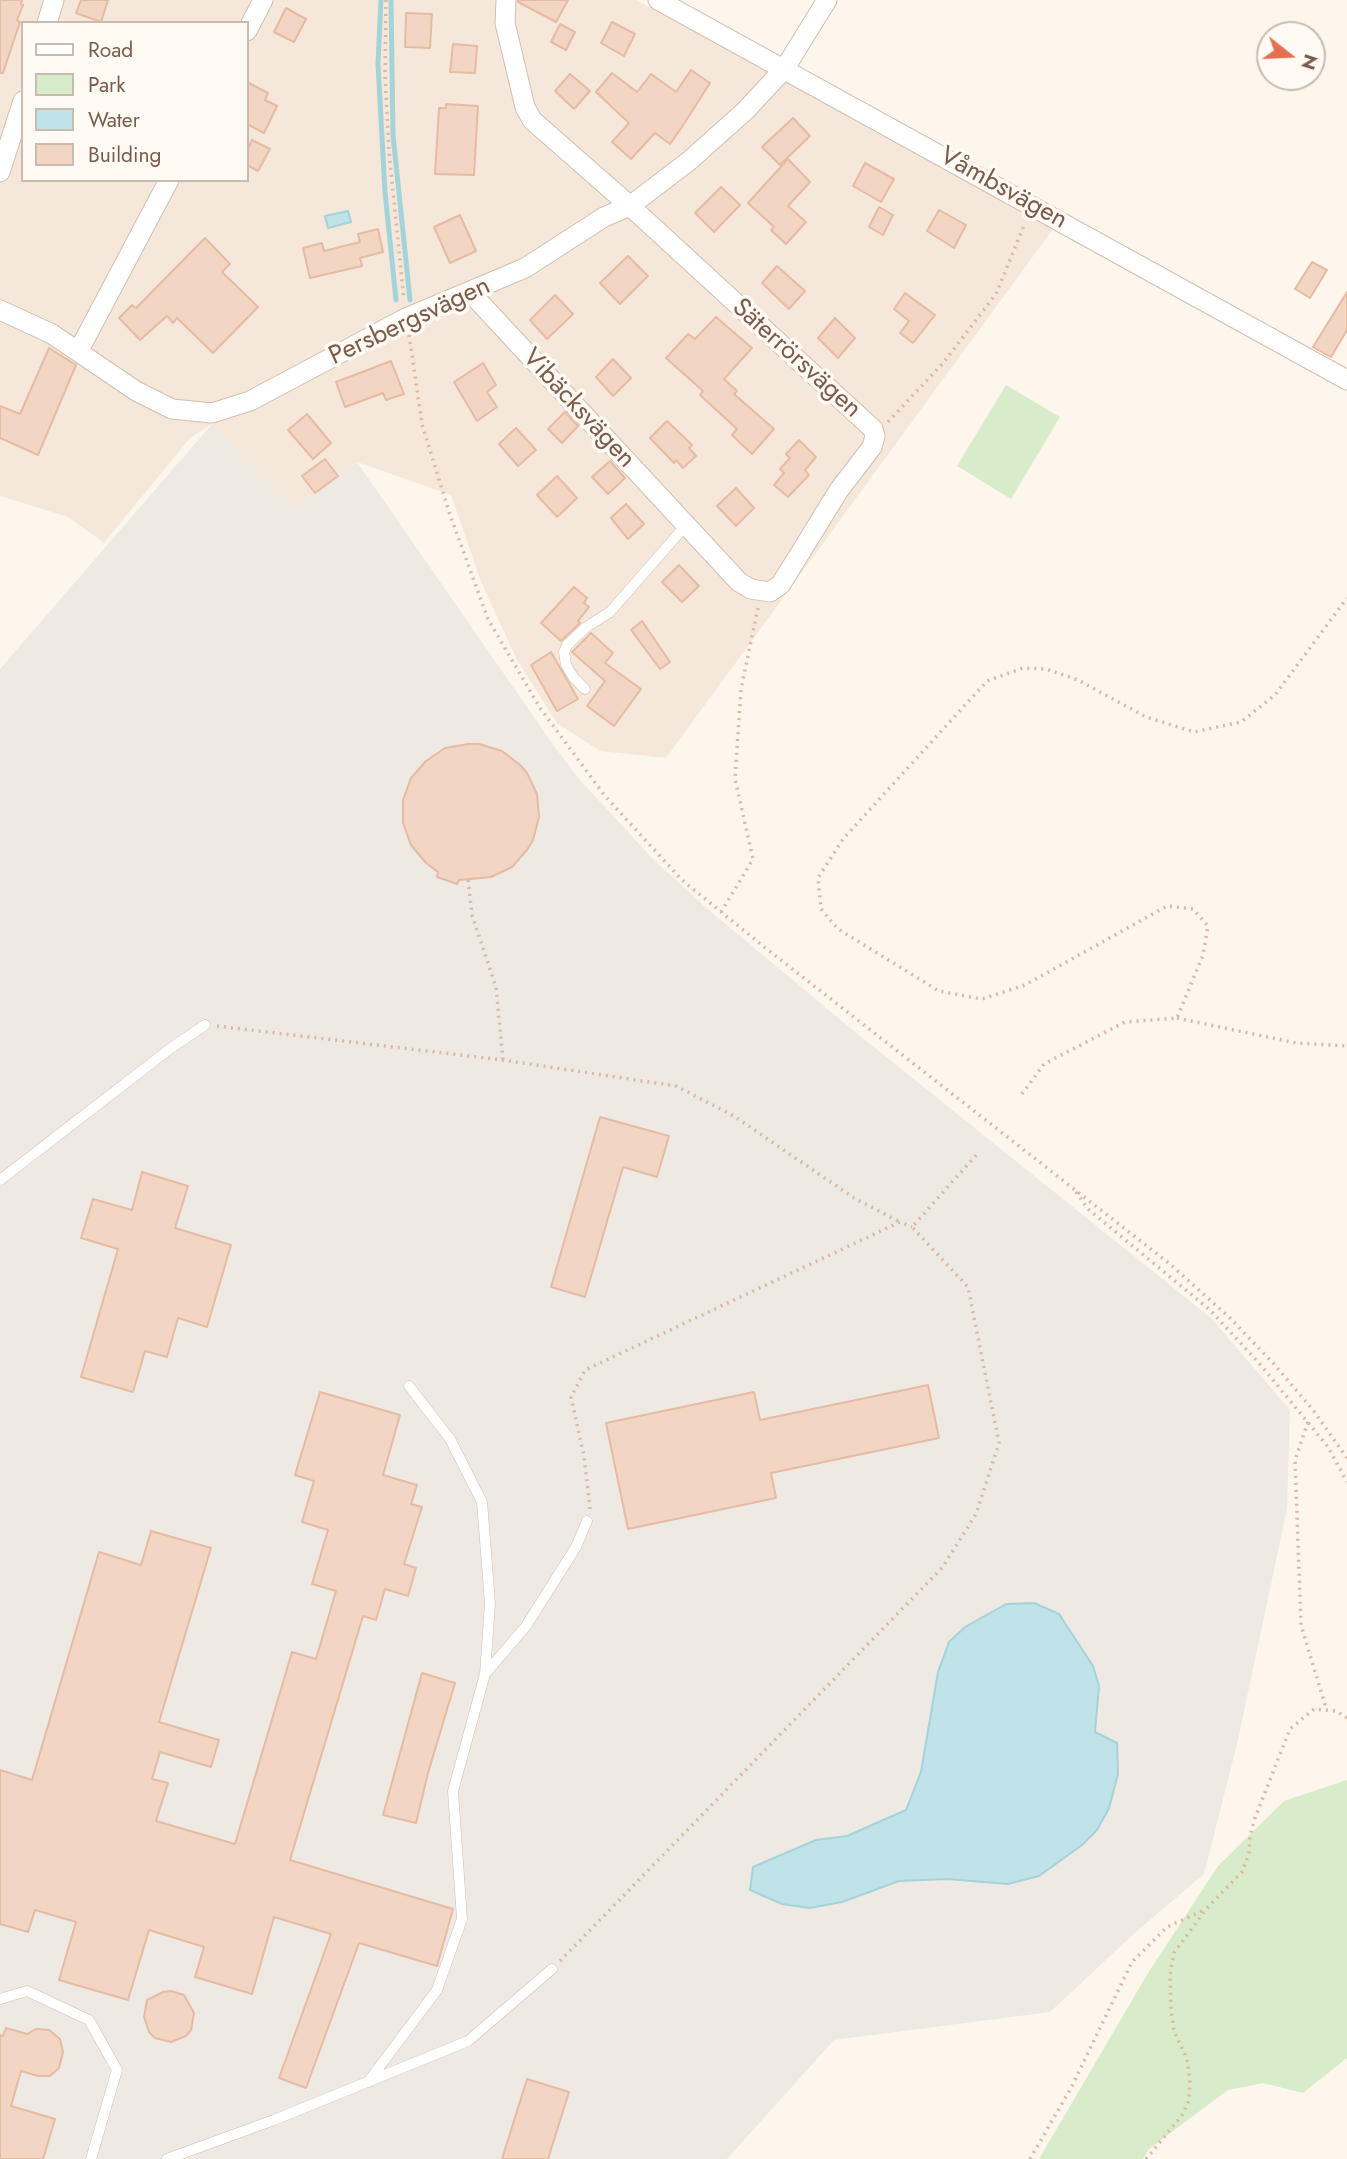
<!DOCTYPE html>
<html>
<head>
<meta charset="utf-8">
<style>
	body { margin:0 }
	#map { position:relative; width:1347px; height:2159px; overflow:hidden; background:#fdf6ec; font-family:Jost,sans-serif }
	canvas { display:block }
	.legend { position:absolute; left:21px; top:21px; width:228px; height:161px; box-sizing:border-box; background:#fffaf3; border:2px solid #cabbb1; margin:0; padding:9px 12px; list-style:none; font-size:21px; color:#7a5c4d }
	.legend li { display:flex; align-items:center; gap:14px; height:35px }
	.legend b { width:35px; border:2px solid #cabbb1 }
	.north { position:absolute; left:1256px; top:21px; width:70px; height:70px; box-sizing:border-box; background:#fffaf3; border:2px solid #cabbb1; border-radius:50%; rotate:108deg; font-size:19px; font-weight:700; line-height:28px; text-align:center; color:#7a5c4d }
	.north::after { content:''; display:block; margin:auto; width:24px; height:32px; background:#e76f51; clip-path:polygon(50% 0,100% 100%,50% 72%,0 100%) }
</style>
</head>
<body>
<div id="map">
<canvas width="1347" height="2159"></canvas>
<ul class="legend">
<li><b style="height:9px;background:#fff"></b>Road</li>
<li><b style="height:19px;background:#d8ecc9"></b>Park</li>
<li><b style="height:19px;background:#bfe3e8"></b>Water</li>
<li><b style="height:19px;background:#f3d5c3"></b>Building</li>
</ul>
<div class="north">N</div>
</div>
<script>
const ctx = document.querySelector('canvas').getContext('2d');
ctx.lineJoin = 'round';
function fillPath(path, color) {
  ctx.fillStyle = color;
  ctx.fill(path, 'evenodd');
}
function toPath(rows) {
  const path = new Path2D();
  for (const r of rows) {
    path.moveTo(r[0], r[1]);
    for (let i = 2; i < r.length; i += 2) path.lineTo(r[i], r[i + 1]);
  }
  return path;
}
function stroke(path, color, width, dash) {
  ctx.strokeStyle = color;
  ctx.lineWidth = width;
  ctx.lineCap = dash ? 'butt' : 'round';
  ctx.setLineDash(dash || []);
  ctx.stroke(path);
}
function label(font, color, halo, rows, align = 'center') {
  ctx.font = font + ' Jost,sans-serif';
  ctx.lineWidth = 7;
  ctx.setLineDash([]);
  ctx.textBaseline = 'middle';
  ctx.strokeStyle = halo;
  ctx.fillStyle = color;
  for (const [text, x, y, turn = 0] of rows) {
    ctx.save();
    ctx.translate(x, y);
    ctx.rotate((+turn || 0) * Math.PI / 180);
    ctx.textAlign = isNaN(turn) ? turn : align;
    if (halo) ctx.strokeText(text, 0, 0);
    ctx.fillText(text, 0, 0);
    ctx.restore();
  }
}
const residential = toPath([
	[0,0,636,0,1053,229,666,758,600,751,557,723,517,660,482,584,451,495,357,462,294,510,212,424,190,438,104,543,68,517,0,496],
	[23,23,247,23,247,180,23,180]
]);
const industrial = toPath([
	[212,424,294,510,357,462,554,746,579,779,651,857,704,906,849,1027,1211,1318,1290,1410,1287,1509,1237,1744,1204,1874,1137,1931,1050,2012,834,2040,727,2159,0,2159,0,669]
]);
const green = toPath([
	[1006,385,1060,417,1011,499,957,466],
	[1347,1780,1347,2058,1303,2093,1263,2083,1228,2090,1149,2149,1143,2159,1039,2159,1148,1973,1218,1866,1284,1801]
]);
const water = toPath([
	[348,211,351,222,328,228,325,216,348,211],
	[1034,1603,1059,1614,1093,1666,1099,1686,1095,1732,1117,1743,1118,1774,1109,1808,1097,1830,1082,1845,1039,1876,1008,1884,947,1879,899,1881,842,1902,810,1908,782,1904,750,1890,753,1867,816,1840,847,1836,906,1810,921,1772,938,1672,949,1642,965,1627,1006,1604,1034,1603]
]);
const stream = toPath([
	[381,0,378,64,385,192,396,300],
	[391,0,393,135,410,300]
]);
const building = toPath([
	[0,0,22,0,21,4,23,5,17,20,20,22,3,73,0,73,0,0],
	[81,0,108,0,101,22,76,13,81,0],
	[518,0,568,0,556,22,518,2,518,0],
	[286,8,306,19,294,42,274,32,286,8],
	[406,13,432,14,430,48,405,47,406,13],
	[612,22,635,34,624,56,601,43,612,22],
	[560,24,575,32,566,50,551,42,560,24],
	[453,44,477,46,475,73,450,72,453,44],
	[691,70,710,83,682,127,670,144,655,133,631,159,612,142,629,123,596,92,612,73,637,92,651,74,676,92,691,70],
	[570,74,590,91,574,109,555,91,570,74],
	[247,82,268,93,265,100,277,106,264,133,247,124,247,82],
	[446,104,478,106,474,175,435,174,439,108,446,108,446,104],
	[793,118,810,136,780,165,762,147,793,118],
	[252,140,270,149,258,171,247,165,247,151,252,140],
	[788,159,810,182,788,206,806,222,786,244,771,230,774,227,748,203,788,159],
	[865,163,894,179,881,202,853,186,865,163],
	[721,187,740,205,714,232,695,213,721,187],
	[879,207,893,215,883,235,869,227,879,207],
	[939,210,966,225,954,248,927,231,939,210],
	[460,215,476,251,450,263,434,227,460,215],
	[378,229,383,252,360,258,362,266,310,278,303,248,322,243,324,251,360,242,358,234,378,229],
	[205,238,230,264,222,272,258,307,213,353,177,318,173,323,167,316,140,340,119,318,132,305,136,308,205,238],
	[628,256,648,276,620,304,600,283,628,256],
	[1312,262,1327,270,1310,298,1295,289,1312,262],
	[777,266,805,291,789,309,762,283,777,266],
	[1347,292,1347,330,1331,357,1313,347,1347,292],
	[905,293,935,315,913,343,900,333,909,321,894,309,905,293],
	[555,295,573,314,547,339,530,320,555,295],
	[716,317,752,348,724,379,737,391,734,394,774,429,752,454,732,435,737,429,700,395,703,391,666,358,688,334,695,339,716,317],
	[835,318,855,338,838,358,818,338,835,318],
	[49,348,76,365,38,455,0,438,0,406,20,414,49,348],
	[613,359,631,378,613,396,596,377,613,359],
	[391,361,404,394,386,400,383,393,345,407,336,382,391,361],
	[483,363,496,385,487,392,497,407,477,421,454,382,483,363],
	[565,412,578,426,562,443,548,429,565,412],
	[307,414,331,443,313,459,288,430,307,414],
	[667,421,692,445,689,448,696,456,683,468,676,460,674,463,650,438,667,421],
	[516,428,536,450,518,466,499,444,516,428],
	[799,440,816,457,805,470,809,475,788,497,774,485,784,473,780,469,790,458,786,454,799,440],
	[325,459,338,476,315,493,302,476,325,459],
	[610,461,625,478,608,494,592,477,610,461],
	[557,476,577,498,557,517,537,495,557,476],
	[736,488,754,508,736,526,717,506,736,488],
	[626,504,644,524,628,539,611,518,626,504],
	[679,565,699,586,682,602,662,582,679,565],
	[574,587,587,598,584,603,589,607,578,621,580,623,561,641,541,623,574,587],
	[642,621,670,662,660,669,631,630,642,621],
	[591,633,613,653,605,663,641,689,614,726,587,706,605,681,572,652,591,633],
	[551,652,578,699,557,711,531,665,551,652],
	[468,744,479,744,502,751,520,765,527,773,537,794,539,817,533,840,527,850,512,867,491,877,459,880,457,884,437,877,438,872,426,863,411,845,403,823,403,800,411,778,426,761,445,748,468,744],
	[600,1117,669,1136,657,1177,623,1167,585,1297,551,1287,600,1117],
	[142,1172,188,1186,175,1228,231,1245,207,1327,178,1318,167,1357,145,1351,133,1392,81,1377,118,1249,81,1238,93,1199,132,1210,142,1172],
	[928,1385,939,1438,771,1473,776,1498,628,1529,606,1423,754,1392,760,1420,928,1385],
	[320,1392,400,1415,383,1475,417,1485,411,1504,422,1507,404,1564,416,1568,408,1596,385,1589,376,1620,363,1616,290,1860,453,1909,437,1966,359,1943,306,2088,279,2078,331,1934,274,1917,252,1994,195,1977,204,1947,149,1930,128,2000,59,1980,76,1922,35,1910,28,1932,0,1924,0,1770,32,1780,99,1552,141,1565,151,1531,211,1548,159,1722,219,1740,211,1767,160,1752,152,1779,168,1783,156,1821,235,1844,292,1652,316,1659,336,1591,312,1584,328,1530,302,1522,314,1481,295,1475,320,1392],
	[422,1673,455,1683,428,1773,416,1823,383,1815,422,1673],
	[171,1991,184,1995,194,2013,191,2030,186,2036,171,2042,155,2038,149,2032,144,2017,147,2000,163,1992,171,1991],
	[6,2028,27,2034,36,2029,49,2030,60,2039,63,2052,59,2068,50,2076,38,2076,21,2071,11,2106,55,2119,43,2159,0,2159,0,2035,3,2036,6,2028],
	[527,2079,569,2092,548,2159,502,2159,527,2079]
]);
const path = toPath([
	[386,0,385,75,389,152,404,300],
	[409,335,422,424,449,512,488,619,540,708,605,796,682,880,763,946,1170,1264,1230,1318,1274,1364,1313,1410,1347,1458],
	[888,422,944,362,996,294,1025,223],
	[468,880,472,915,496,987,503,1060],
	[721,912,753,859,735,779,741,689,758,608],
	[1177,1018,1296,1043,1347,1046],
	[217,1026,503,1060,676,1086,734,1116,854,1198,900,1222],
	[1022,1094,1044,1064,1125,1022,1177,1018,1203,955,1208,926,1193,909,1167,906,1025,985,982,999,939,991,838,929,821,909,818,878,843,839,987,681,1023,668,1046,669,1078,680,1146,717,1194,732,1241,722,1275,695,1347,598],
	[1076,1192,1088,1209,1210,1310,1259,1363,1328,1447,1347,1482],
	[1308,1422,1295,1460,1301,1625,1326,1708],
	[590,1509,584,1456,571,1397,585,1370,900,1222,912,1227],
	[560,1961,942,1568,976,1514,999,1443,968,1287,912,1227,978,1153],
	[1030,2159,1071,2088,1132,1962,1167,1927,1204,1910],
	[1146,2159,1183,2114,1189,2100,1190,2080,1187,2059,1174,2031,1171,2010,1170,1975,1174,1953,1206,1909,1242,1872,1249,1853,1250,1836,1255,1818,1290,1729,1314,1709,1336,1711,1347,1718]
]);
const lane = toPath([
	[585,689,574,678,566,665,564,652,567,645,585,628,610,612,686,525],
	[0,1180,171,1048,205,1025],
	[485,1674,526,1626,576,1547,587,1521],
	[0,1999,27,1991,89,2020,117,2070,91,2159],
	[368,2082,437,1990,462,1919,453,1791,485,1674,490,1603,482,1502,450,1439,409,1386],
	[167,2159,274,2120,468,2041,552,1969]
]);
const street = toPath([
	[658,0,1347,380],
	[47,23,54,0],
	[247,31,263,0],
	[0,172,23,101],
	[470,292,739,582,751,589,770,592,781,584,839,490,872,447,875,436,873,429,630,206,532,120,525,107,505,23,506,0],
	[0,310,52,334,136,391,172,409,212,413,250,401,406,318,525,268,604,217,630,206,689,161,745,111,785,68,827,0],
	[79,350,169,180]
]);
const streetNames = [
	["Våmbsvägen",1003,189,29],
	["Persbergsvägen",410,322,-25],
	["Säterrörsvägen",796,359,42],
	["Vibäcksvägen",578,409,47]
];
fillPath(residential, '#f5e8da');
fillPath(industrial, '#efe9e4');
fillPath(green, '#d8ecc9');
fillPath(water, '#bfe3e8');
stroke(water, '#a5d3da', 2);
stroke(stream, '#a5d3da', 5);
fillPath(building, '#f3d5c3');
stroke(building, '#e6bba3', 2);
stroke(lane, '#d1beb0', 11);
stroke(street, '#d1beb0', 21);
stroke(path, '#d9b8a5', 3.5, [2, 5]);
stroke(lane, '#fff', 10);
stroke(street, '#fff', 19);
label('26px', '#7a5c4d', '#fffaf3', streetNames);
</script>
</body>
</html>
